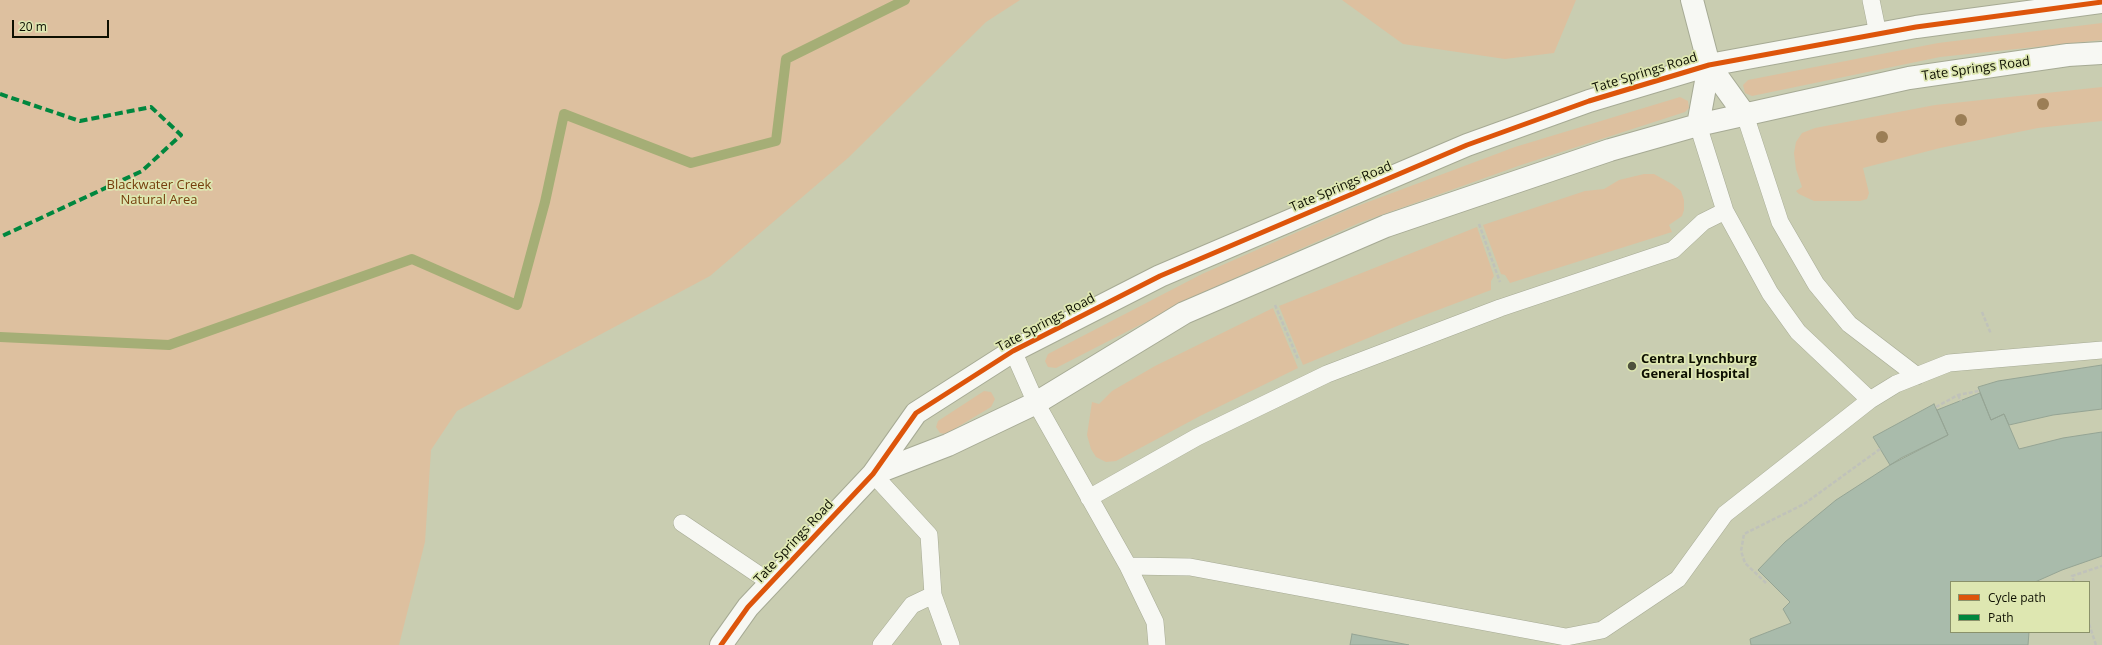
<!DOCTYPE html>
<html>
<head>
<meta charset="utf-8">
<style>
	body { margin:0 }
	#map { position:relative; width:2102px; height:645px; overflow:hidden; background:#c9cdb1; font-family:"Open Sans",sans-serif }
	canvas { display:block }
	.legend { position:absolute; left:1950px; top:581px; width:140px; height:52px; box-sizing:border-box; background:#dee7b1; border:1px solid #8a916a; margin:0; padding:5px 7px; list-style:none; font-size:12px; color:#0d0f00 }
	.legend li { display:flex; align-items:center; gap:8px; height:20px }
	.legend b { width:20px; border:1px solid #8a916a }
	.scale { position:absolute; left:12px; top:20px; width:97px; height:18px; box-sizing:border-box; border:2px solid #0d0f00; border-top:0; padding-left:5px; font-size:12px; line-height:14px; white-space:nowrap; color:#0d0f00; -webkit-text-stroke:3px #dee7b1; paint-order:stroke }
</style>
</head>
<body>
<div id="map">
<canvas width="2102" height="645"></canvas>
<ul class="legend">
<li><b style="height:5px;background:#dd550b"></b>Cycle path</li>
<li><b style="height:5px;background:#00873e"></b>Path</li>
</ul>
<div class="scale">20 m</div>
</div>
<script>
const ctx = document.querySelector('canvas').getContext('2d');
ctx.lineJoin = 'round';
function fillPath(path, color) {
  ctx.fillStyle = color;
  ctx.fill(path, 'evenodd');
}
function toPath(rows) {
  const path = new Path2D();
  for (const r of rows) {
    path.moveTo(r[0], r[1]);
    for (let i = 2; i < r.length; i += 2) path.lineTo(r[i], r[i + 1]);
  }
  return path;
}
function stroke(path, color, width, dash) {
  ctx.strokeStyle = color;
  ctx.lineWidth = width;
  ctx.lineCap = dash ? 'butt' : 'round';
  ctx.setLineDash(dash || []);
  ctx.stroke(path);
}
function label(font, color, halo, rows, align = 'center') {
  ctx.font = font + ' "Open Sans",sans-serif';
  ctx.lineWidth = 3.5;
  ctx.setLineDash([]);
  ctx.textBaseline = 'middle';
  ctx.strokeStyle = halo;
  ctx.fillStyle = color;
  for (const [text, x, y, turn = 0] of rows) {
    ctx.save();
    ctx.translate(x, y);
    ctx.rotate((+turn || 0) * Math.PI / 180);
    ctx.textAlign = isNaN(turn) ? turn : align;
    if (halo) ctx.strokeText(text, 0, 0);
    ctx.fillText(text, 0, 0);
    ctx.restore();
  }
}
const green = toPath([
	[0,0,1020,0,986,22,848,158,710,276,457,411,431,450,425,542,399,645,0,645],
	[1342,0,1576,0,1554,53,1505,59,1403,44],
	[2102,23,2102,40,1940,57,1752,96,1745,93,1743,85,1748,80,1938,43],
	[2102,87,2102,121,2038,128,1940,148,1863,168,1869,193,1867,199,1860,201,1814,201,1799,194,1796,191,1802,187,1796,169,1794,153,1796,142,1802,133,1815,128,1935,105],
	[1680,97,1688,101,1689,108,1685,112,1521,165,1359,223,1210,289,1056,368,1048,367,1045,361,1048,354,1202,274,1352,208,1515,147],
	[1644,174,1654,174,1672,184,1681,191,1684,200,1684,210,1682,216,1669,225,1672,232,1510,283,1505,275,1501,274,1483,225,1585,191,1604,189,1619,180],
	[1477,227,1494,276,1491,281,1491,290,1414,319,1303,365,1279,306],
	[1273,308,1298,368,1200,416,1116,461,1106,462,1096,457,1091,449,1087,435,1092,402,1099,404,1112,391,1155,366],
	[984,391,991,392,995,399,991,407,946,434,940,433,936,427,938,421]
]);
const stream = toPath([
	[0,337,169,345,412,259,517,305,545,202,564,114,691,163,776,141,786,59,905,0]
]);
const building = toPath([
	[2102,365,2102,409,2053,415,2009,425,2004,414,1991,420,1978,387,1998,381,2102,365],
	[1980,393,1991,420,2004,414,2019,449,2063,438,2102,432,2102,556,2062,570,2035,582,1951,582,1951,632,2029,632,2028,645,1751,645,1750,639,1791,623,1783,609,1790,602,1758,570,1785,542,1836,500,1901,458,1948,435,1937,410,1980,393],
	[1934,404,1948,435,1890,465,1873,437,1934,404],
	[1352,634,1409,645,1350,645,1352,634]
]);
const path = toPath([
	[1479,224,1500,282],
	[1275,305,1298,359],
	[1982,312,1991,334],
	[1958,395,1961,401],
	[1936,407,1958,395,1979,391],
	[2074,582,2072,576,2102,566],
	[1766,583,1745,563,1741,551,1744,534,1804,504,1880,449],
	[2089,624,2096,645]
]);
const lane = toPath([
	[1871,0,1878,34],
	[1745,115,1780,222,1816,284,1849,324,1917,376],
	[1698,125,1725,211,1770,293,1798,332,1870,400],
	[1013,351,1036,403,1128,566,1155,622,1157,645],
	[873,474,929,535,933,595,951,645],
	[1089,498,1197,437,1327,374,1500,308,1673,250,1703,222,1725,211],
	[682,523,771,583],
	[1128,566,1190,567,1566,637,1602,630,1678,579,1725,514,1870,400,1896,384,1949,363,2102,350],
	[881,645,912,605,933,595]
]);
const street = toPath([
	[1692,0,1709,65,1745,115],
	[1698,125,1709,65],
	[873,474,948,445,1036,403,1184,313,1386,226,1610,150,1698,125,1909,78,2068,55,2102,53],
	[721,645,748,607,873,474,916,413,1013,351,1160,276,1467,145,1589,101,1709,65,1916,27,2102,2]
]);
const quiet = toPath([
	[0,94,80,121,151,107,181,135,142,171,0,237]
]);
const cycleway = toPath([
	[721,645,748,607,873,474,916,413,1013,351,1160,276,1467,145,1589,101,1709,65,1916,27,2102,2]
]);
const trees = [
	[2043,104],
	[1961,120],
	[1882,137]
];
const markers = [
	[1632,366,5,"#4f523e"]
];
const streetNames = [
	["Tate Springs Road",1976,69,-8],
	["Tate Springs Road",1645,73,-17],
	["Tate Springs Road",1341,187,-23],
	["Tate Springs Road",1046,323,-28],
	["Tate Springs Road",794,542,-47]
];
const parkNames = [
	["Blackwater Creek",159,185],
	["Natural Area",159,200]
];
const poiNames = [
	["Centra Lynchburg",1641,359],
	["General Hospital",1641,374]
];
fillPath(green, '#ddc09f');
stroke(stream, '#a5ae76', 10);
fillPath(building, '#a9bbab');
stroke(building, '#95a494', 1);
stroke(lane, '#a6aa94', 18);
stroke(street, '#a6aa94', 24);
stroke(path, '#c0c2ba', 2.5, [4, 2]);
stroke(lane, '#f7f8f3', 17);
stroke(street, '#f7f8f3', 22);
stroke(quiet, '#00873e', 4, [8, 4]);
stroke(cycleway, '#dd550b', 5);
ctx.fillStyle = '#9b7e56';
for (const [x, y] of trees) {
  ctx.beginPath();
  ctx.arc(x, y, 6, 0, 2 * Math.PI);
  ctx.fill();
}
for (const [x, y, r, color] of markers) {
  const dot = new Path2D();
  dot.arc(x, y, r, 0, 2 * Math.PI);
  ctx.fillStyle = color;
  ctx.fill(dot);
  stroke(dot, '#dee7b1', 1.5);
}
label('13px', '#0d0f00', '#dee7b1', streetNames);
label('13px', '#753e0c', '#dee7b1', parkNames);
label('bold 13px', '#0d0f00', '#dee7b1', poiNames, 'left');
</script>
</body>
</html>
